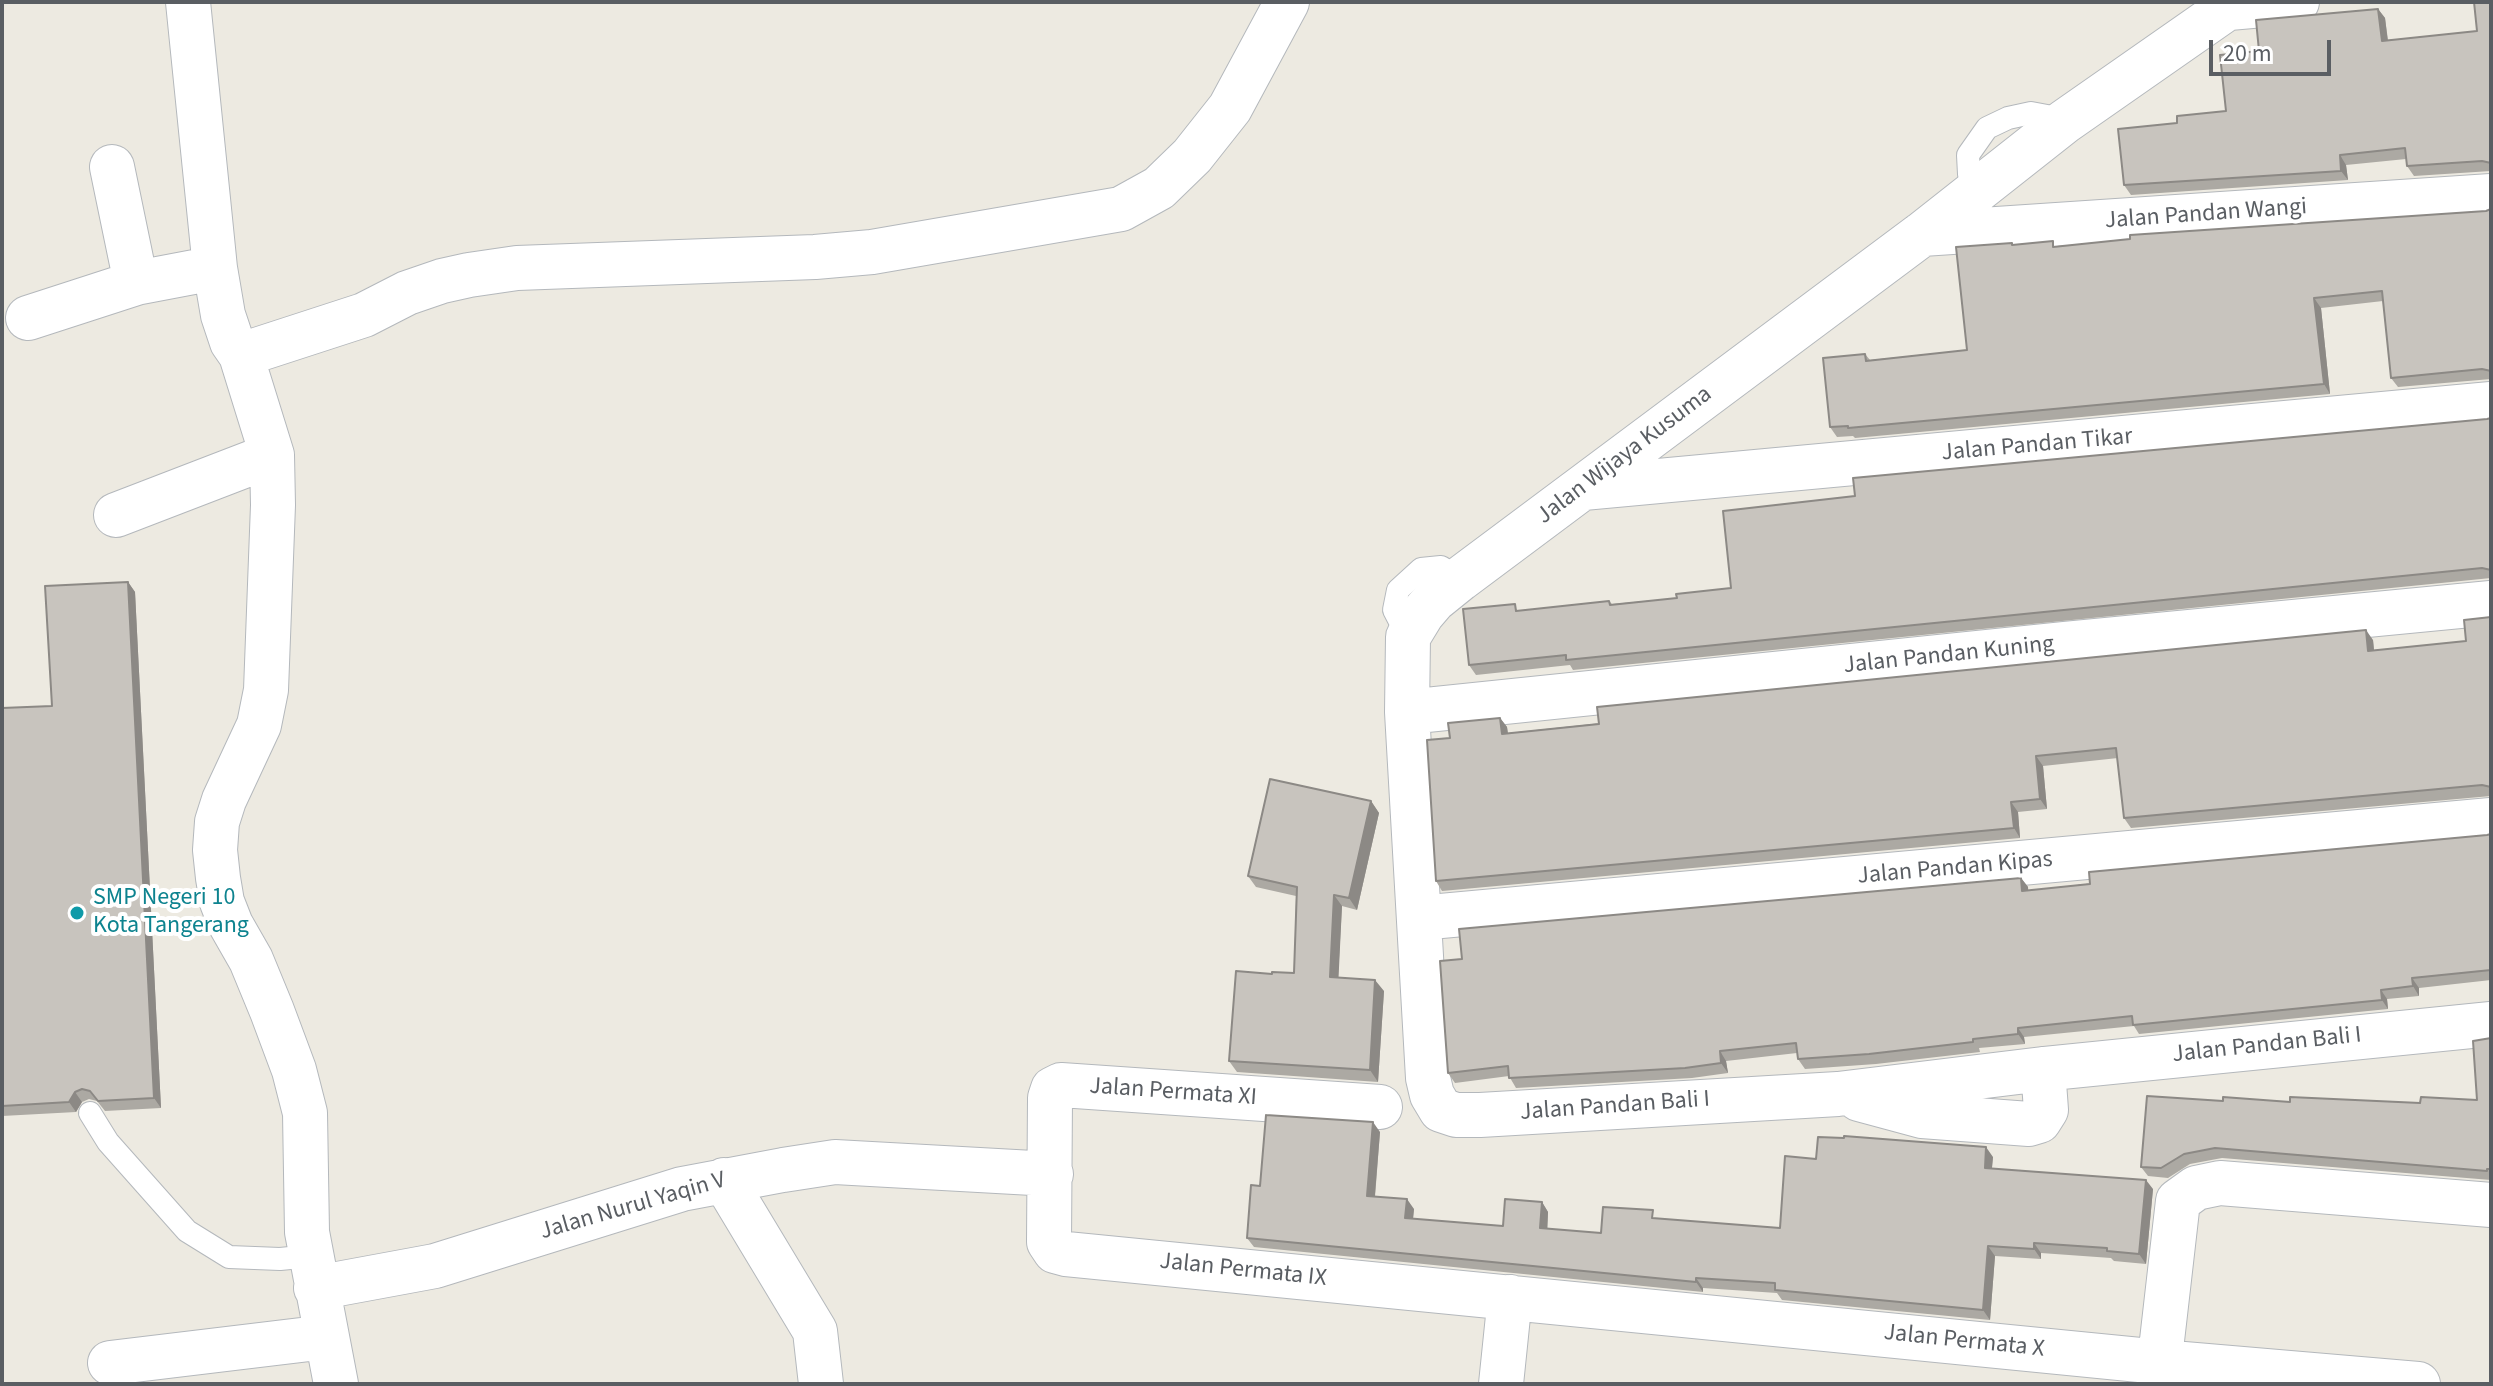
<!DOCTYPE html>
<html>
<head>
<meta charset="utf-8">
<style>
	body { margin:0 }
	#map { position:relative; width:2493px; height:1386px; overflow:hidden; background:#edeae1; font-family:"Source Sans 3",sans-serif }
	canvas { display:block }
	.frame { position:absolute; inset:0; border:4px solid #5a5e63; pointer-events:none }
	.scale { position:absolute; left:2209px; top:40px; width:122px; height:36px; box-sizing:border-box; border:4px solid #5a5e63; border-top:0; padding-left:10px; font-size:24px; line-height:28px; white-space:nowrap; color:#5a5e63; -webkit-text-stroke:6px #fff; paint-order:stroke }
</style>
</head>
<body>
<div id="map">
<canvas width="2493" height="1386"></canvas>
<div class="frame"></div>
<div class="scale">20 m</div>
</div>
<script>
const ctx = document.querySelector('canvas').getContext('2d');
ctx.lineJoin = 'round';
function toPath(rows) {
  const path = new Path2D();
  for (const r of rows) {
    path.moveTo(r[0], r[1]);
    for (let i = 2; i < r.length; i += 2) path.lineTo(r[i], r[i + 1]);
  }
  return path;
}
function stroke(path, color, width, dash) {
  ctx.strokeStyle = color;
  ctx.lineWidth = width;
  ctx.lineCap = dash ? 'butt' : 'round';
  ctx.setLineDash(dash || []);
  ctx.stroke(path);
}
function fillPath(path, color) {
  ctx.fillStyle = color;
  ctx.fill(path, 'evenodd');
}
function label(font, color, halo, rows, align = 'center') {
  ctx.font = font + ' "Source Sans 3",sans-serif';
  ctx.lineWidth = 8;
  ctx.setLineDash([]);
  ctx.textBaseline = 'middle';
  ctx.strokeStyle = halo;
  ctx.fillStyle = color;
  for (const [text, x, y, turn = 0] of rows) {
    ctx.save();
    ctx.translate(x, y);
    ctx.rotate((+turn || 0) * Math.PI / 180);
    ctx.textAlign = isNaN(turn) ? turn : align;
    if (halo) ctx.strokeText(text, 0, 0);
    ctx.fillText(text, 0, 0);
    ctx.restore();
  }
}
const lane = toPath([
	[1975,190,1969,174,1968,155,1987,128,2008,118,2031,113,2047,116,2064,122],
	[1408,637,1394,610,1398,590,1421,569,1441,567,1460,579],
	[90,1113,108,1142,187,1231,229,1257,280,1259,311,1256]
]);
const street = toPath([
	[188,2,215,268,223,315,232,342,241,355,272,455,273,505,266,690,259,725,224,800,217,822,215,850,218,878,222,902,231,925,251,960,272,1011,294,1070,305,1113,307,1232,336,1384],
	[2236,2,2064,122,1922,234,1460,579,1434,600,1422,614,1408,637,1407,712,1428,1078,1432,1095,1441,1110,1456,1115,1480,1115,1838,1094,2043,1069,2491,1024],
	[2229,8,2297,2],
	[112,167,136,283],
	[1922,234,2491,196],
	[28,318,136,283,215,268],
	[241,355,364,315,407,293,442,281,469,275,517,268,815,257,872,252,1121,209,1159,188,1192,156,1230,108,1287,2],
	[1583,488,2491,404],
	[116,515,272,455],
	[1407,712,2065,644,2491,603],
	[1419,918,2491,820],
	[1859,1099,1922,1116,2029,1124,2039,1121,2046,1110,2043,1069],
	[1380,1107,1061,1085,1053,1089,1050,1098,1049,1242,1055,1251,1066,1254,2160,1362,2418,1384],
	[724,1180,815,1331,821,1384],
	[316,1288,435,1266,682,1189,783,1170,835,1162,1051,1174],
	[110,1363,326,1337],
	[1501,1384,1510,1297],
	[2157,1384,2178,1201,2196,1188,2220,1183,2491,1205]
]);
const wall = toPath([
	[2491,2,2491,171,2414,176,2407,166,2406,159,2346,165,2348,180,2131,195,2124,185,2177,123,2226,111,2259,51,2378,9,2385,18,2388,40,2477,31],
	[2491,209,2491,379,2398,387,2391,378,2383,301,2321,308,2330,394,1855,438,1853,436,1837,437,1830,427,1865,354,1870,360,1967,350,2013,245,2057,246,2486,211],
	[2491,418,2491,578,1573,670,1570,665,1476,675,1469,665,1609,601,1612,604,1677,598,1731,588,1855,496,2487,419],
	[128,582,135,592,161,1108,105,1111,97,1101,89,1099,82,1102,76,1112,2,1116,2,708,52,706],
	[2491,617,2491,796,2131,828,2124,818,2118,758,2043,766,2047,809,2018,812,2020,838,1442,891,1436,881,1450,738,1500,718,1507,727,1508,733,2373,640,2374,650,2466,641,2487,618],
	[1371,801,1379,813,1357,910,1342,906,1338,977,1384,991,1378,1082,1237,1072,1229,1061,1272,974,1294,973,1296,896,1256,887,1248,876],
	[2491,834,2491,980,2419,988,2419,996,2387,999,2388,1009,2139,1034,2134,1026,2024,1037,2025,1044,1979,1048,1980,1052,1876,1064,1805,1069,1798,1059,1797,1053,1726,1061,1728,1073,1692,1078,1516,1088,1509,1076,1455,1083,1448,1073,1462,959,2021,878,2028,887,2028,891,2487,835],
	[2491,1038,2491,1180,2222,1158,2190,1164,2168,1178,2148,1176,2141,1167,2223,1101,2420,1103,2477,1100,2488,1039],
	[1380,1132,1375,1197,1414,1209,1413,1219,1503,1226,1542,1202,1548,1212,1547,1229,1601,1233,1659,1219,1780,1228,1816,1159,1993,1157,1992,1168,2153,1189,2146,1264,2114,1261,2111,1258,2041,1253,2041,1259,1995,1256,1990,1320,1782,1300,1777,1293,1703,1288,1703,1292,1254,1247,1247,1238,1260,1186]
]);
const shadedWall = toPath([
	[2378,9,2385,18,2389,51,2382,41],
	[2340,155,2346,165,2348,180,2341,171],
	[2314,298,2321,308,2330,394,2324,384],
	[128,582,135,592,161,1108,154,1098],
	[2366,630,2373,640,2375,661,2368,651],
	[1500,718,1507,727,1509,743,1502,734],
	[2036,756,2043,766,2047,809,2040,799],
	[1371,801,1379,813,1357,910,1349,898],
	[2011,802,2018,812,2020,838,2014,828],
	[2021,878,2028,887,2029,901,2022,891],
	[1334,895,1342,906,1338,988,1330,977],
	[2412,978,2419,988,2419,996,2413,986],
	[1375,980,1384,991,1378,1082,1370,1070],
	[2381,990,2387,999,2388,1009,2382,1000],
	[2018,1028,2024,1037,2025,1044,2018,1034],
	[1720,1051,1726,1061,1728,1073,1721,1063],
	[75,1092,82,1102,76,1112,69,1102],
	[1373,1122,1380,1132,1374,1206,1367,1196],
	[1986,1147,1993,1157,1991,1177,1985,1168],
	[2146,1180,2153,1189,2146,1264,2139,1254],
	[1407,1199,1414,1209,1412,1228,1405,1218],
	[1542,1202,1548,1212,1547,1238,1540,1228],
	[2034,1243,2041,1253,2041,1259,2034,1249],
	[1988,1246,1995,1256,1990,1320,1983,1310],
	[1696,1278,1703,1288,1703,1292,1696,1282]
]);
const building = toPath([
	[2474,2,2491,2,2491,163,2482,161,2407,166,2405,148,2340,155,2341,171,2124,185,2118,129,2177,123,2177,116,2226,111,2220,55,2259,51,2256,20,2378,9,2382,41,2477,31,2474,2],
	[2491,209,2491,371,2482,369,2391,378,2382,291,2314,298,2324,384,1848,428,1848,426,1830,427,1823,358,1865,354,1866,361,1967,350,1956,247,2012,243,2012,245,2053,241,2053,247,2130,239,2130,235,2486,211,2491,209],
	[2491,418,2491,570,2482,568,1566,660,1566,655,1469,665,1463,609,1515,604,1516,611,1609,601,1610,605,1677,598,1676,594,1731,588,1723,511,1855,496,1853,478,2487,419,2491,418],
	[128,582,154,1098,98,1101,90,1091,82,1089,75,1092,69,1102,2,1106,2,708,52,706,45,586,128,582],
	[2491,617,2491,787,2482,785,2124,818,2116,748,2036,756,2040,799,2011,802,2014,828,1436,881,1427,740,1450,738,1448,723,1500,718,1502,734,1599,724,1597,707,2366,630,2368,651,2466,641,2464,620,2491,617],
	[1270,779,1371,801,1349,898,1334,895,1330,977,1375,980,1370,1070,1229,1061,1236,971,1272,974,1272,972,1294,973,1297,887,1248,876,1270,779],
	[2491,834,2491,970,2412,978,2413,986,2381,990,2382,1000,2133,1025,2132,1016,2018,1028,2018,1034,1973,1039,1973,1042,1869,1054,1798,1059,1796,1043,1720,1051,1721,1063,1685,1068,1509,1078,1508,1066,1448,1073,1440,961,1462,959,1459,929,2021,878,2022,891,2090,884,2089,872,2487,835,2491,834],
	[2491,1038,2491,1169,2487,1169,2487,1171,2215,1148,2184,1154,2161,1168,2141,1167,2147,1096,2223,1101,2223,1097,2290,1102,2290,1097,2420,1103,2421,1097,2477,1100,2473,1041,2491,1038],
	[1266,1115,1373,1122,1367,1196,1407,1199,1405,1218,1503,1226,1505,1199,1542,1202,1540,1228,1601,1233,1603,1207,1653,1210,1652,1218,1780,1228,1785,1156,1816,1159,1818,1137,1844,1138,1844,1136,1986,1147,1985,1168,2146,1180,2139,1254,2107,1251,2107,1248,2034,1243,2034,1249,1988,1246,1983,1310,1775,1290,1775,1283,1696,1278,1696,1282,1247,1238,1251,1185,1260,1186,1266,1115]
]);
const markers = [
	[77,913,8,"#0f9aa8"]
];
const streetNames = [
	["Jalan Pandan Wangi",2206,215,-4],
	["Jalan Pandan Tikar",2037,446,-5],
	["Jalan Wijaya Kusuma",1625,456,-37],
	["Jalan Pandan Kuning",1949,656,-6],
	["Jalan Pandan Kipas",1955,869,-5],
	["Jalan Pandan Bali I",2267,1046,-6],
	["Jalan Permata XI",1173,1093,4],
	["Jalan Pandan Bali I",1615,1107,-4],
	["Jalan Nurul Yaqin V",633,1207,-16],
	["Jalan Permata IX",1243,1271,6],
	["Jalan Permata X",1964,1342,6]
];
const cultureNames = [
	["SMP Negeri 10",93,899],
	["Kota Tangerang",93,927]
];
stroke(lane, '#b4b8bc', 24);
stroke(street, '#b4b8bc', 46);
stroke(lane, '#fff', 22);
stroke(street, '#fff', 44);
fillPath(wall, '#aca9a3');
fillPath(shadedWall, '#8c8985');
fillPath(building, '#c8c4be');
stroke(building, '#8c8985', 2);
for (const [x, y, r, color] of markers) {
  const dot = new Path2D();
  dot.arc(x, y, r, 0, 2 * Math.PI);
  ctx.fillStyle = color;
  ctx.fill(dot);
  stroke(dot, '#fff', 3);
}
label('24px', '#5a5e63', '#fff', streetNames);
label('24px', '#0d838f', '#fff', cultureNames, 'left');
</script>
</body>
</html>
